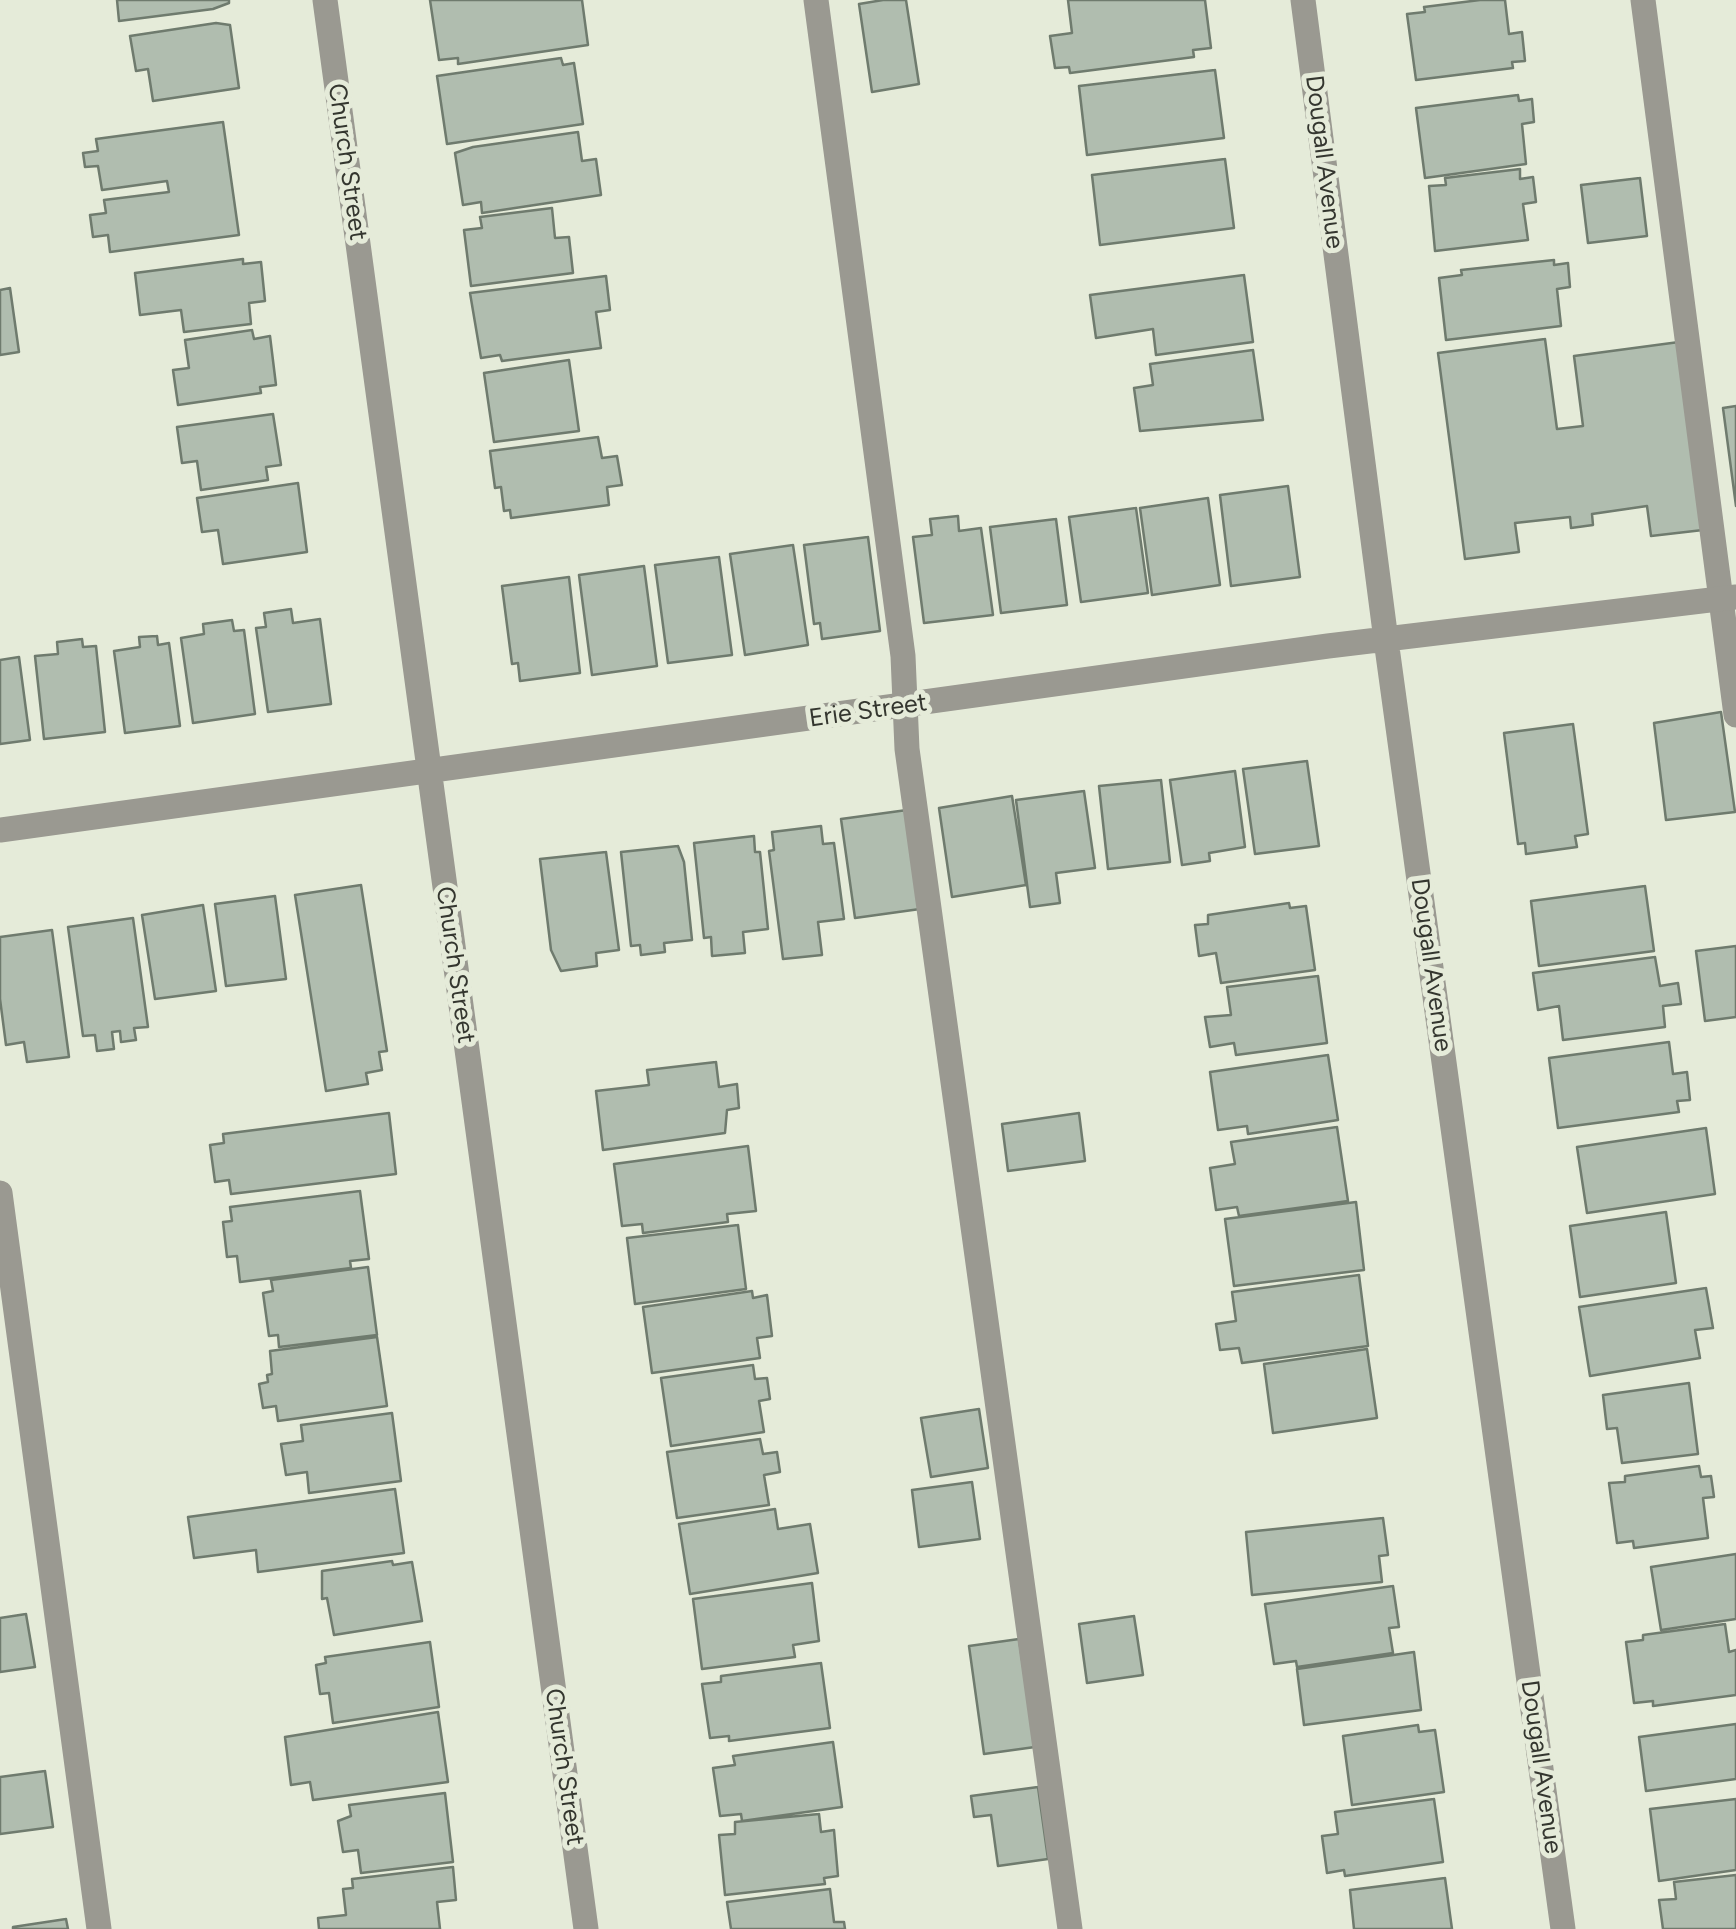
<!DOCTYPE html>
<html>
<head>
<meta charset="utf-8">
<style>
	body { margin:0 }
	canvas { display:block; background:#e5ebd9 }
</style>
</head>
<body>
<canvas width="1736" height="1929"></canvas>
<script>
const ctx = document.querySelector('canvas').getContext('2d');
ctx.lineJoin = 'round';
function fillPath(path, color) {
  ctx.fillStyle = color;
  ctx.fill(path, 'evenodd');
}
function toPath(rows) {
  const path = new Path2D();
  for (const r of rows) {
    path.moveTo(r[0], r[1]);
    for (let i = 2; i < r.length; i += 2) path.lineTo(r[i], r[i + 1]);
  }
  return path;
}
function stroke(path, color, width, dash) {
  ctx.strokeStyle = color;
  ctx.lineWidth = width;
  ctx.lineCap = dash ? 'butt' : 'round';
  ctx.setLineDash(dash || []);
  ctx.stroke(path);
}
function label(font, color, halo, rows, align = 'center') {
  ctx.font = font + ' Figtree,sans-serif';
  ctx.lineWidth = 10;
  ctx.setLineDash([]);
  ctx.textBaseline = 'middle';
  ctx.strokeStyle = halo;
  ctx.fillStyle = color;
  for (const [text, x, y, turn = 0] of rows) {
    ctx.save();
    ctx.translate(x, y);
    ctx.rotate((+turn || 0) * Math.PI / 180);
    ctx.textAlign = isNaN(turn) ? turn : align;
    if (halo) ctx.strokeText(text, 0, 0);
    ctx.fillText(text, 0, 0);
    ctx.restore();
  }
}
const building = toPath([
	[117,0,229,0,229,3,213,9,119,21,117,0],
	[430,0,582,0,588,45,458,64,458,58,439,60,430,0],
	[883,0,906,0,919,84,872,92,859,4,883,0],
	[1068,0,1205,0,1211,48,1193,50,1194,57,1070,73,1069,67,1055,68,1050,36,1072,33,1068,0],
	[1480,0,1505,0,1509,34,1522,32,1525,61,1512,62,1513,68,1416,80,1407,14,1425,12,1424,7,1480,0],
	[216,23,230,25,239,88,153,101,148,69,136,71,130,36,216,23],
	[561,58,563,65,574,63,583,124,447,144,437,76,561,58],
	[1215,70,1224,138,1087,155,1079,86,1215,70],
	[1518,95,1519,101,1532,99,1534,122,1522,124,1526,164,1425,178,1416,108,1518,95],
	[223,122,239,235,110,252,108,235,93,237,90,215,106,213,104,200,169,192,167,181,102,190,98,166,85,167,83,153,98,151,96,139,223,122],
	[578,132,582,161,596,159,601,195,482,213,481,202,463,205,455,153,473,147,578,132],
	[1225,159,1234,228,1100,245,1092,175,1225,159],
	[1520,169,1520,179,1533,177,1536,202,1523,204,1528,240,1435,251,1429,186,1446,185,1445,178,1520,169],
	[1640,178,1647,236,1588,243,1581,185,1640,178],
	[552,208,555,238,569,237,573,273,471,286,464,230,482,228,480,217,552,208],
	[243,259,243,264,261,262,265,301,249,303,251,324,184,332,181,310,140,315,135,273,243,259],
	[1554,260,1554,265,1568,263,1570,287,1557,289,1561,326,1446,340,1439,278,1462,275,1461,270,1554,260],
	[1244,275,1253,342,1156,355,1153,329,1096,338,1090,295,1244,275],
	[606,276,610,310,596,312,601,348,502,361,500,355,481,358,470,293,606,276],
	[10,288,19,352,0,355,0,290,10,288],
	[252,330,254,339,270,336,276,385,260,387,261,393,178,405,173,370,189,368,185,340,252,330],
	[1545,339,1557,429,1583,426,1574,356,1679,342,1703,530,1651,536,1647,506,1592,514,1593,525,1571,528,1570,517,1515,523,1519,552,1465,559,1438,353,1545,339],
	[1253,350,1263,420,1140,431,1134,388,1153,385,1150,364,1253,350],
	[569,360,579,431,494,442,484,373,569,360],
	[1736,406,1736,506,1723,408,1736,406],
	[273,414,281,465,266,467,268,480,201,490,197,461,182,463,177,427,273,414],
	[598,437,602,458,617,456,622,485,607,487,609,505,511,518,510,510,504,511,501,487,495,488,490,451,598,437],
	[298,483,307,552,223,564,218,530,202,532,197,498,298,483],
	[1288,486,1300,577,1231,586,1220,495,1288,486],
	[1208,498,1220,585,1152,595,1140,508,1208,498],
	[1136,508,1148,593,1081,602,1069,517,1136,508],
	[958,516,959,531,981,528,993,615,924,623,913,537,932,535,930,519,958,516],
	[1056,519,1067,605,1001,613,990,527,1056,519],
	[868,537,880,631,822,639,820,623,814,624,804,545,868,537],
	[793,545,808,645,745,655,730,554,793,545],
	[719,557,732,655,668,663,655,565,719,557],
	[644,566,657,666,592,675,579,575,644,566],
	[569,577,580,673,520,681,518,663,512,664,502,586,569,577],
	[291,609,293,623,320,619,331,704,268,712,256,628,266,627,264,613,291,609],
	[232,620,234,631,244,630,255,714,193,723,181,638,204,634,203,624,232,620],
	[157,636,158,645,169,643,180,726,125,733,114,651,140,647,139,637,157,636],
	[82,639,83,647,96,646,105,732,44,739,35,656,58,654,57,642,82,639],
	[19,657,30,740,0,744,0,660,19,657],
	[1721,712,1735,812,1666,820,1654,723,1721,712],
	[1573,724,1588,834,1575,836,1577,847,1526,854,1525,843,1518,844,1504,733,1573,724],
	[1307,761,1319,846,1255,854,1243,769,1307,761],
	[1235,771,1245,847,1209,853,1210,861,1182,865,1170,780,1235,771],
	[1161,780,1170,862,1108,869,1099,786,1161,780],
	[1084,791,1095,868,1056,873,1060,903,1030,907,1016,800,1084,791],
	[1012,796,1026,885,952,897,939,808,1012,796],
	[907,810,920,909,855,918,841,819,907,810],
	[821,826,823,844,834,843,844,919,818,922,822,955,783,959,769,851,774,850,772,832,821,826],
	[754,836,755,852,760,852,768,929,743,932,745,953,712,956,711,937,704,938,694,843,754,836],
	[678,846,684,862,692,940,664,943,665,952,641,955,640,945,631,946,621,852,678,846],
	[606,852,619,950,596,953,597,966,561,971,551,950,540,859,606,852],
	[361,885,387,1051,379,1052,382,1070,366,1073,368,1084,326,1091,295,895,361,885],
	[1645,886,1654,951,1539,966,1531,901,1645,886],
	[275,896,286,979,226,986,215,904,275,896],
	[1289,903,1290,908,1306,906,1315,970,1221,983,1216,953,1199,956,1195,925,1208,924,1208,915,1289,903],
	[203,905,216,991,155,999,142,915,203,905],
	[133,918,148,1027,134,1028,136,1040,121,1042,120,1031,112,1032,114,1049,97,1051,95,1035,83,1036,68,927,133,918],
	[52,930,69,1057,27,1062,24,1042,6,1045,0,999,0,937,52,930],
	[1736,946,1736,1017,1705,1021,1696,951,1736,946],
	[1655,957,1660,986,1678,983,1681,1004,1663,1006,1665,1027,1563,1040,1559,1006,1538,1010,1533,973,1655,957],
	[1318,976,1327,1043,1236,1055,1234,1043,1210,1047,1205,1017,1231,1015,1227,987,1318,976],
	[1669,1042,1673,1074,1687,1072,1690,1100,1677,1101,1679,1112,1558,1128,1549,1058,1669,1042],
	[1328,1055,1338,1120,1248,1134,1247,1126,1218,1130,1210,1072,1328,1055],
	[716,1062,719,1087,737,1084,739,1108,727,1110,725,1133,603,1150,596,1091,649,1085,647,1070,716,1062],
	[389,1113,396,1174,231,1194,229,1180,215,1182,210,1145,224,1143,223,1134,389,1113],
	[1079,1113,1085,1161,1008,1171,1002,1124,1079,1113],
	[1337,1127,1348,1201,1239,1216,1237,1207,1216,1210,1210,1168,1235,1164,1231,1142,1337,1127],
	[1706,1128,1715,1194,1587,1213,1577,1147,1706,1128],
	[748,1146,756,1211,727,1214,728,1222,643,1233,642,1224,622,1226,614,1164,748,1146],
	[360,1191,369,1259,350,1261,351,1268,240,1282,237,1256,227,1257,223,1222,232,1221,230,1207,360,1191],
	[1356,1202,1364,1270,1234,1286,1225,1219,1356,1202],
	[1666,1212,1676,1283,1580,1297,1570,1226,1666,1212],
	[738,1225,746,1289,635,1304,627,1238,738,1225],
	[368,1267,377,1335,279,1347,278,1335,269,1336,263,1293,273,1291,271,1280,368,1267],
	[1359,1275,1368,1346,1242,1363,1239,1348,1220,1350,1216,1324,1236,1321,1232,1292,1359,1275],
	[1706,1288,1713,1328,1695,1330,1700,1358,1590,1376,1579,1307,1706,1288],
	[752,1291,753,1298,767,1295,772,1336,757,1338,760,1358,652,1373,643,1307,752,1291],
	[377,1337,387,1406,278,1421,276,1406,263,1408,259,1384,268,1382,267,1375,272,1374,270,1351,377,1337],
	[1367,1349,1377,1418,1273,1433,1264,1364,1367,1349],
	[753,1365,755,1379,767,1378,770,1399,759,1401,764,1432,671,1446,661,1378,753,1365],
	[1689,1383,1698,1454,1622,1463,1617,1428,1607,1429,1603,1395,1689,1383],
	[979,1409,988,1468,931,1477,921,1418,979,1409],
	[392,1413,401,1481,309,1493,307,1472,286,1475,281,1444,303,1441,301,1425,392,1413],
	[760,1439,763,1454,777,1452,780,1472,764,1475,769,1505,677,1518,667,1452,760,1439],
	[1699,1466,1701,1477,1711,1476,1714,1497,1703,1498,1708,1538,1634,1548,1633,1541,1617,1543,1609,1483,1625,1482,1625,1476,1699,1466],
	[972,1482,980,1539,919,1547,912,1490,972,1482],
	[395,1489,404,1553,258,1572,256,1550,194,1558,188,1517,395,1489],
	[775,1509,778,1529,810,1524,818,1573,690,1594,679,1524,775,1509],
	[1383,1518,1388,1555,1379,1556,1382,1582,1252,1595,1246,1532,1383,1518],
	[1736,1554,1736,1619,1661,1630,1651,1567,1736,1554],
	[392,1561,393,1565,412,1562,422,1621,334,1635,327,1598,322,1599,322,1571,392,1561],
	[812,1583,819,1641,793,1645,795,1657,702,1669,693,1599,812,1583],
	[1393,1586,1399,1627,1389,1628,1393,1653,1297,1667,1296,1661,1274,1664,1265,1604,1393,1586],
	[26,1614,35,1667,0,1672,0,1618,26,1614],
	[1134,1616,1143,1675,1087,1683,1079,1624,1134,1616],
	[1725,1624,1729,1652,1736,1650,1736,1695,1653,1706,1653,1701,1634,1703,1626,1642,1643,1640,1643,1635,1725,1624],
	[1019,1639,1035,1747,984,1754,969,1646,1019,1639],
	[430,1642,439,1707,333,1723,329,1693,320,1694,316,1665,326,1663,325,1657,430,1642],
	[1414,1652,1421,1710,1304,1725,1297,1669,1414,1652],
	[821,1663,830,1728,729,1741,729,1736,710,1738,702,1684,721,1682,721,1676,821,1663],
	[438,1712,448,1782,313,1800,310,1782,291,1785,285,1737,438,1712],
	[1736,1724,1736,1779,1646,1791,1639,1737,1736,1724],
	[1418,1725,1419,1732,1435,1730,1444,1792,1352,1805,1343,1736,1418,1725],
	[833,1742,842,1807,742,1821,741,1814,720,1816,713,1768,735,1765,733,1756,833,1742],
	[45,1771,53,1827,0,1834,0,1777,45,1771],
	[1038,1787,1048,1859,998,1866,991,1815,974,1817,971,1796,1038,1787],
	[445,1793,453,1862,361,1873,358,1850,343,1852,338,1821,351,1816,349,1805,445,1793],
	[1434,1799,1443,1862,1345,1876,1344,1870,1327,1873,1322,1836,1338,1834,1335,1812,1434,1799],
	[1736,1799,1736,1870,1659,1881,1650,1809,1736,1799],
	[819,1814,821,1832,834,1830,838,1876,824,1878,825,1884,725,1895,719,1835,735,1834,735,1822,819,1814],
	[453,1867,456,1900,437,1902,440,1929,319,1929,318,1918,346,1915,343,1889,353,1888,352,1879,453,1867],
	[1736,1875,1736,1929,1663,1929,1659,1900,1676,1899,1674,1882,1736,1875],
	[1445,1878,1452,1929,1354,1929,1350,1890,1445,1878],
	[830,1889,834,1922,844,1922,845,1929,731,1929,727,1902,830,1889],
	[66,1919,68,1929,13,1929,13,1927,66,1919]
]);
const lane = toPath([
	[816,0,903,656,907,749,1070,1929],
	[1643,0,1736,715],
	[0,1193,99,1929]
]);
const street = toPath([
	[325,0,586,1929],
	[1303,0,1386,640,1563,1929],
	[0,830,1328,646,1736,597]
]);
const streetNames = [
	["Church Street",347,162,82],
	["Dougall Avenue",1324,162,83],
	["Erie Street",868,711,-8],
	["Church Street",455,965,82],
	["Dougall Avenue",1431,965,82],
	["Church Street",564,1767,82],
	["Dougall Avenue",1541,1767,82]
];
fillPath(building, '#b0bdaf');
stroke(building, '#6f7b6e', 2.5);
stroke(lane, '#9a9991', 25);
stroke(street, '#9a9991', 25);
label('25px', '#34362f', '#e5ebd9', streetNames);
</script>
</body>
</html>
